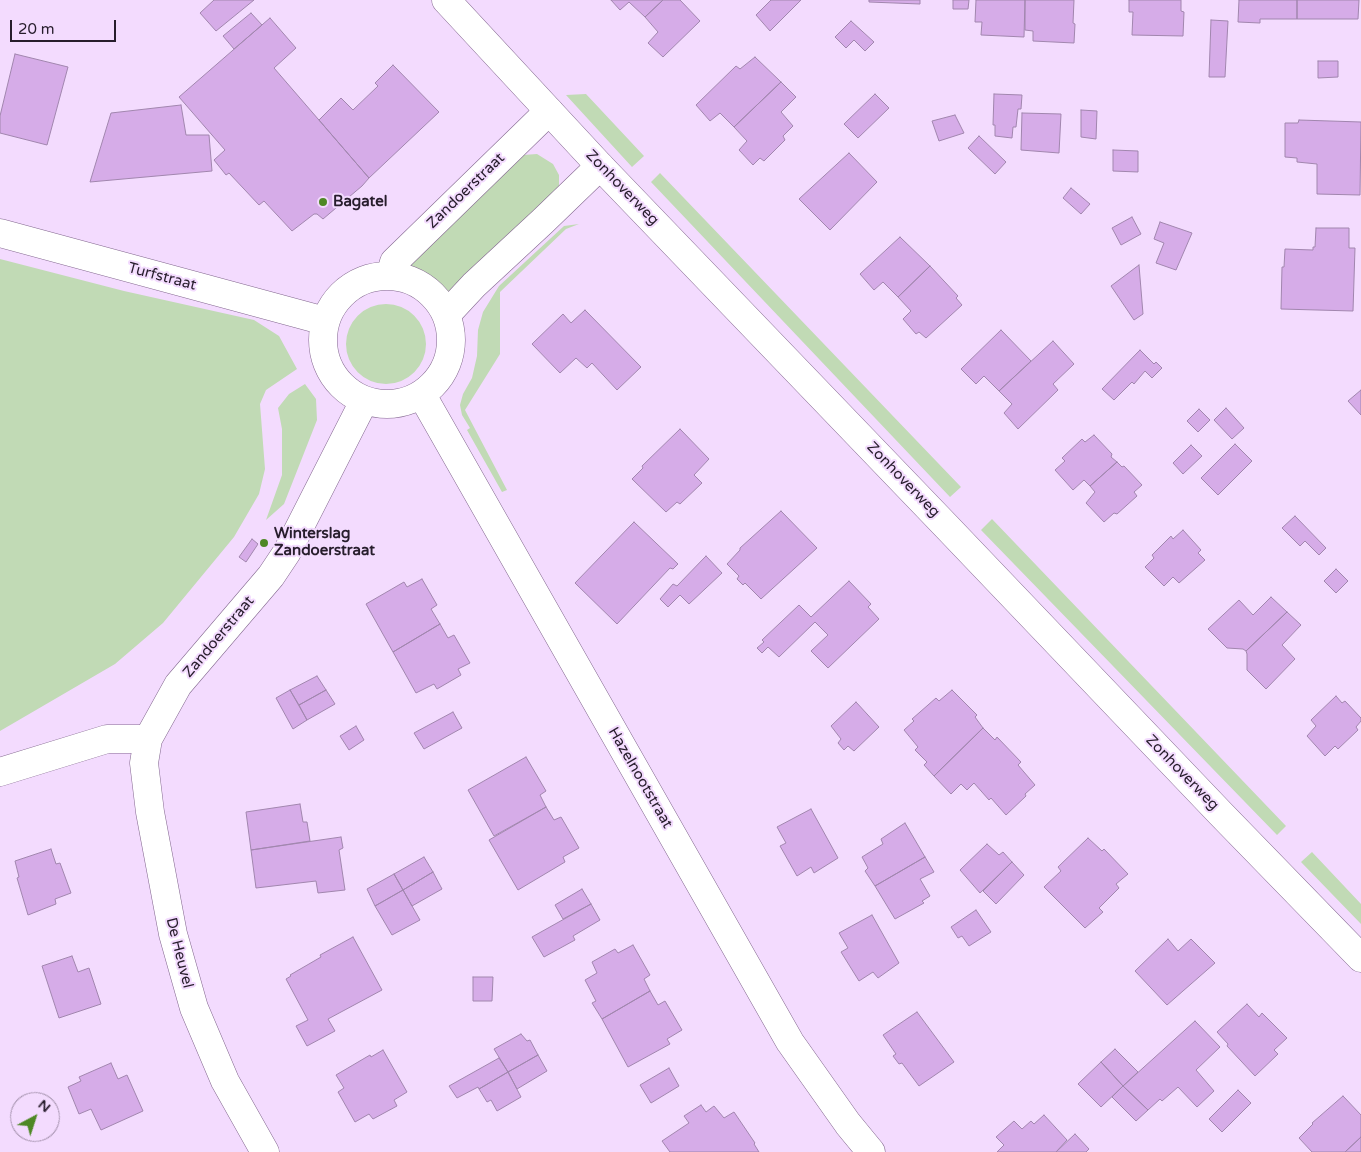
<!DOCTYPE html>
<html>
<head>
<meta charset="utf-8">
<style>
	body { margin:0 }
	#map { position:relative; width:1361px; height:1152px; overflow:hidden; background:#f3dbfe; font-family:"Varela Round",sans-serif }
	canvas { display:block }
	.north { position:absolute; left:10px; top:1092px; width:50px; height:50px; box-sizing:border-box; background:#f3dbfe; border:1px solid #a18faa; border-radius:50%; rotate:40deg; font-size:14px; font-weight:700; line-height:20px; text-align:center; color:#271d2c }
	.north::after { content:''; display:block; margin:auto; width:18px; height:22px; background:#4e8825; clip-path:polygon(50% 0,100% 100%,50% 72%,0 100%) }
	.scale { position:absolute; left:10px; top:20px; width:106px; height:22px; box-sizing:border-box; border:2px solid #271d2c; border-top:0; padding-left:6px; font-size:15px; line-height:18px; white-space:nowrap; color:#271d2c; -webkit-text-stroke:4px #f3dbfe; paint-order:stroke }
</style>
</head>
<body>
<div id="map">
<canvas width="1361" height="1152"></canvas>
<div class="north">N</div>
<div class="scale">20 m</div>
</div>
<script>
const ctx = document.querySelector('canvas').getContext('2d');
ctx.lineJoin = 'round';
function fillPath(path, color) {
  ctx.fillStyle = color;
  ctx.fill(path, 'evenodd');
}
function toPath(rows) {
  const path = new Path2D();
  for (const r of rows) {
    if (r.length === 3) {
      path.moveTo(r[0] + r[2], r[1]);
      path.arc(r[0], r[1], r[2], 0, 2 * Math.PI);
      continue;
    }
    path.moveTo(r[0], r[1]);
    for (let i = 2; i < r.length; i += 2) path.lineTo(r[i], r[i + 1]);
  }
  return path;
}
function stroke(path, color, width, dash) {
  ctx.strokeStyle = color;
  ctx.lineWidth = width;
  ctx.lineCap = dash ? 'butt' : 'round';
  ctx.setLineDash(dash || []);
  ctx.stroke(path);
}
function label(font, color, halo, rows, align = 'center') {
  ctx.font = font + ' "Varela Round",sans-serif';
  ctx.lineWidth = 4;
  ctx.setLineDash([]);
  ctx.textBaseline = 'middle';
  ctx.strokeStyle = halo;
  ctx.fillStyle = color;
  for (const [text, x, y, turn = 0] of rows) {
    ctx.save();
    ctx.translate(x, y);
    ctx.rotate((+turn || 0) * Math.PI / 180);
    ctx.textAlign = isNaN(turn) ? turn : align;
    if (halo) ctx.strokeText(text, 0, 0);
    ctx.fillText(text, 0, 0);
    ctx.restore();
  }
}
const green = toPath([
	[586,94,644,156,632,167,566,95],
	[537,154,553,164,559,175,559,189,451,297,439,282,423,272,403,266,523,155],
	[660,173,961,487,950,497,651,182],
	[579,224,566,229,500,292,500,354,465,410,507,490,502,492,467,430,470,428,462,415,460,405,463,394,472,378,477,356,478,330,483,312,499,286,564,226],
	[0,259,124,291,254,320,279,336,297,369,266,390,260,404,265,469,259,494,234,537,163,623,115,664,0,731],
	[386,344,40],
	[305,384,316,399,317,420,284,504,266,520,282,475,282,429,278,408,289,394],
	[992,519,1286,826,1277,835,981,530],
	[1312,852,1361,904,1361,924,1301,862]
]);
const building = toPath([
	[214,0,254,0,216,31,200,13,214,0],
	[611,0,663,0,645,17,629,2,620,10,611,0],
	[663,0,680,0,700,21,663,57,648,43,658,32,645,17,663,0],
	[771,0,801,0,770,31,756,15,771,0],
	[869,0,920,0,920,4,869,2,869,0],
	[953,0,969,0,968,9,953,9,953,0],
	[976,0,1025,0,1024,37,981,35,982,22,975,22,976,0],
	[1025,0,1074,0,1073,23,1075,24,1074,43,1033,41,1033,31,1025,30,1025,0],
	[1129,0,1181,0,1181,11,1184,12,1183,36,1132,35,1133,12,1129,12,1129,0],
	[1239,0,1297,0,1297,19,1260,19,1260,23,1238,22,1239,0],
	[1297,0,1359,0,1358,19,1297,19,1297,0],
	[251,13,262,25,234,49,223,36,251,13],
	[270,18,296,48,274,68,369,178,362,186,323,219,317,214,314,214,292,231,264,201,259,205,229,173,226,175,214,160,225,150,179,97,270,18],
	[1211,20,1228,21,1225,77,1209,77,1211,20],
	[851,21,874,42,865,51,854,40,846,48,835,37,851,21],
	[15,54,68,67,47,145,0,133,0,116,15,54],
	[755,57,781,82,734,127,720,113,710,121,696,105,736,66,740,69,755,57],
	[1318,61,1338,61,1338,77,1318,78,1318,61],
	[393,65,439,112,369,178,319,120,341,98,353,110,378,86,375,83,393,65],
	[781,82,796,97,781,112,793,126,783,136,785,140,764,161,760,158,753,165,739,150,747,141,734,127,781,82],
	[875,94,889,108,858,138,844,124,875,94],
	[994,94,1022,95,1021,109,1018,109,1016,127,1013,127,1012,138,995,136,995,125,993,125,994,94],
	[181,105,186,135,209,135,212,171,90,182,111,113,181,105],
	[1081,110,1097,111,1096,139,1081,137,1081,110],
	[1022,113,1061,114,1059,153,1021,150,1022,113],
	[955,115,964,133,939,141,932,121,955,115],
	[1299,120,1361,122,1360,195,1317,194,1317,164,1297,162,1297,158,1285,157,1285,123,1298,123,1299,120],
	[979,136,1006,162,995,174,968,148,979,136],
	[1113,150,1138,151,1138,172,1113,171,1113,150],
	[849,153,877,182,830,230,799,199,849,153],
	[1071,188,1090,204,1081,214,1063,198,1071,188],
	[1132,217,1141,234,1121,245,1112,228,1132,217],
	[1160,222,1192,233,1176,270,1156,263,1164,243,1154,239,1160,222],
	[1316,228,1349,228,1349,248,1355,248,1353,311,1281,309,1282,267,1284,267,1285,249,1313,250,1313,247,1315,247,1316,228],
	[900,237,930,266,898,297,883,282,874,290,860,274,900,237],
	[1139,265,1143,314,1134,320,1111,286,1139,265],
	[930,266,958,296,956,298,962,305,926,338,919,332,916,334,903,319,911,311,898,297,930,266],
	[585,310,641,367,617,390,592,363,587,368,576,358,560,373,532,344,563,314,571,323,585,310],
	[1001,330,1031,361,999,391,984,376,976,384,961,369,1001,330],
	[1053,341,1074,364,1053,384,1058,390,1018,429,1004,413,1012,404,999,391,1053,341],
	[1140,350,1154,364,1156,362,1162,368,1152,378,1145,371,1134,384,1132,382,1114,400,1102,389,1140,350],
	[1361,390,1361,415,1348,401,1361,390],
	[1226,408,1244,428,1232,439,1214,420,1226,408],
	[1199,409,1210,420,1198,432,1187,421,1199,409],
	[680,429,709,459,694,475,702,483,680,504,677,502,666,512,632,479,643,468,642,466,680,429],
	[1094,435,1112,454,1111,457,1117,462,1090,486,1084,480,1073,490,1055,470,1065,461,1062,458,1082,439,1085,442,1094,435],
	[1235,444,1252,461,1218,495,1201,478,1235,444],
	[1191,445,1202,456,1183,474,1173,463,1191,445],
	[1117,462,1122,467,1124,466,1142,485,1134,492,1137,496,1117,514,1114,513,1104,522,1086,503,1095,492,1090,486,1117,462],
	[781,511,817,548,761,599,745,583,743,585,737,579,739,576,727,564,740,550,740,548,781,511],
	[1295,516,1326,548,1319,555,1305,541,1300,546,1282,528,1295,516],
	[634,522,678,564,673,569,670,568,617,624,575,583,634,522],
	[1183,530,1201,550,1198,553,1205,560,1179,583,1173,577,1164,586,1145,567,1154,558,1152,555,1171,536,1173,539,1183,530],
	[252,539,258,544,246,562,239,557,252,539],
	[706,556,722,573,689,604,680,595,668,607,660,599,673,584,677,586,706,556],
	[1336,569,1348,581,1336,593,1324,581,1336,569],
	[422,579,437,605,431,609,440,624,393,652,366,604,404,582,407,587,422,579],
	[849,581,871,604,868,607,879,619,828,668,811,651,828,635,815,622,779,657,768,647,762,653,757,648,764,642,762,640,799,605,811,617,849,581],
	[1271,597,1287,612,1246,651,1243,649,1227,648,1208,629,1239,600,1253,615,1271,597],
	[1287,612,1301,625,1282,645,1295,659,1266,689,1247,670,1247,654,1246,651,1287,612],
	[440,624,448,638,454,635,470,663,458,669,461,675,437,689,434,684,416,693,393,652,440,624],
	[317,676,326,690,299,705,290,690,317,676],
	[290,690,307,720,293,729,276,698,290,690],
	[326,690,335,704,307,720,299,705,326,690],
	[952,690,977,715,975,717,983,728,934,776,924,765,927,762,915,750,918,747,904,730,914,721,912,719,936,698,939,701,952,690],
	[1336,696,1342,703,1345,701,1361,718,1361,721,1356,727,1358,730,1338,749,1335,746,1325,756,1307,736,1316,726,1311,720,1336,696],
	[856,702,879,727,854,751,848,746,844,750,838,743,841,739,831,726,856,702],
	[453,712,462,728,424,749,414,733,453,712],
	[356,726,364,740,349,750,340,736,356,726],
	[983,728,995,740,997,737,1021,762,1018,765,1035,785,1025,794,1026,796,1006,815,991,798,989,800,974,783,967,790,961,784,951,794,934,776,983,728],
	[526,757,546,791,540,795,546,807,494,836,468,790,526,757],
	[300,804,303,822,307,822,310,841,251,850,246,812,300,804],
	[546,807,554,820,561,817,579,848,563,857,565,862,518,890,489,840,546,807],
	[811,809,838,858,814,873,811,867,797,876,780,846,786,843,777,827,811,809],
	[905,823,925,857,875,886,865,871,868,868,862,857,883,844,881,839,905,823],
	[341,837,343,848,339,850,345,890,318,893,316,881,256,888,251,850,341,837],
	[1088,838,1102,851,1104,849,1128,874,1116,884,1119,888,1099,908,1103,912,1085,928,1044,887,1061,871,1058,867,1088,838],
	[987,844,999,855,1003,852,1012,862,980,893,960,870,987,844],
	[51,849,56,864,60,863,71,893,55,899,56,904,28,915,17,878,19,877,15,861,51,849],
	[424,857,433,872,403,890,394,874,424,857],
	[925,857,934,872,920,879,930,896,922,901,924,903,895,919,875,886,925,857],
	[1012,862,1024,875,996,904,983,891,1012,862],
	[433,872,442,889,412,906,403,890,433,872],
	[394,874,403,890,375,906,367,889,394,874],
	[582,889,591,904,563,919,555,905,582,889],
	[403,890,420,920,392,935,375,906,403,890],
	[591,904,600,920,573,936,575,940,544,957,532,937,591,904],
	[976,910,991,932,969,946,962,936,958,938,951,927,976,910],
	[872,915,899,963,878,978,873,972,859,981,841,952,848,948,839,933,872,915],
	[353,937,382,990,328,1019,335,1031,307,1046,296,1026,308,1020,286,979,291,976,290,975,321,957,320,955,353,937],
	[1168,939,1178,951,1191,939,1215,963,1167,1005,1135,971,1168,939],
	[633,945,650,975,644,979,650,991,602,1019,592,1003,596,1001,585,980,597,973,592,962,615,949,618,953,633,945],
	[72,956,78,972,89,968,101,1004,59,1018,42,966,72,956],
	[473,977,493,977,492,1001,473,1001,473,977],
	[650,991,658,1005,665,1001,682,1030,667,1039,670,1044,628,1067,602,1019,650,991],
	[1247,1004,1259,1017,1262,1013,1287,1038,1274,1050,1278,1054,1255,1076,1227,1046,1228,1044,1217,1032,1247,1004],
	[917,1012,954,1062,919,1086,902,1063,899,1064,893,1056,896,1054,883,1035,917,1012],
	[1195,1021,1220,1047,1196,1070,1214,1091,1197,1107,1178,1087,1162,1101,1160,1099,1148,1110,1123,1086,1195,1021],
	[521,1034,527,1041,530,1040,538,1055,508,1072,494,1049,521,1034],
	[1115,1049,1138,1072,1123,1086,1101,1062,1115,1049],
	[383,1050,407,1092,394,1100,397,1106,373,1119,369,1114,355,1122,338,1092,344,1088,336,1075,370,1055,371,1057,383,1050],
	[538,1055,547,1071,517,1089,508,1072,538,1055],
	[499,1058,508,1072,479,1089,478,1087,457,1098,449,1086,499,1058],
	[1101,1062,1123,1086,1101,1107,1078,1084,1101,1062],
	[111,1063,118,1079,127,1075,143,1111,101,1130,91,1109,79,1114,68,1087,81,1081,79,1077,111,1063],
	[669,1068,679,1086,651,1103,640,1085,669,1068],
	[508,1072,521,1097,497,1111,491,1100,487,1102,479,1089,508,1072],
	[1123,1086,1148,1110,1136,1121,1112,1097,1123,1086],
	[1238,1090,1251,1103,1222,1132,1209,1119,1238,1090],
	[1343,1096,1361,1115,1361,1137,1345,1152,1312,1152,1299,1138,1313,1124,1312,1123,1343,1096],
	[701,1105,706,1112,714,1106,724,1118,734,1112,755,1143,754,1144,759,1152,670,1152,662,1141,689,1123,684,1116,701,1105],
	[1044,1115,1067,1140,1056,1152,997,1152,1004,1145,996,1137,1014,1121,1022,1129,1031,1121,1034,1124,1044,1115],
	[1075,1134,1089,1149,1086,1152,1056,1152,1075,1134],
	[1361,1137,1361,1152,1345,1152,1361,1137]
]);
const minor = toPath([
	[0,233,325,321],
	[390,276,394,262,549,111],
	[387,340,64],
	[447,314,474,285,543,221,600,166],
	[422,395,790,1042,848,1124,871,1152],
	[0,772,107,739,148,739],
	[265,1152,225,1081,194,1008,173,934,150,812,144,763,148,739,178,685,271,576,287,552,364,401]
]);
const tertiary = toPath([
	[446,0,600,166,947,527,1221,814,1361,958]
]);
const markers = [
	[323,202,5,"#4e8825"],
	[264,543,5,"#4e8825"]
];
const streetNames = [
	["Zonhoverweg",622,188,46],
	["Zandoerstraat",466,191,-44],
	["Turfstraat",162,277,15],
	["Zonhoverweg",903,480,46],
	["Zandoerstraat",219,637,-50],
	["Zonhoverweg",1182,773,46],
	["Hazelnootstraat",640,778,60],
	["De Heuvel",179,953,76]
];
const poiNames = [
	["Bagatel",333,202],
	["Winterslag",274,534],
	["Zandoerstraat",274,551]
];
fillPath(green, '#c1dab5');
fillPath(building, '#d6ace8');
stroke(building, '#a186ae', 1);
stroke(minor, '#83688f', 29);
stroke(tertiary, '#83688f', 29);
stroke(minor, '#fff', 28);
stroke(tertiary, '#fff', 28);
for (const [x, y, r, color] of markers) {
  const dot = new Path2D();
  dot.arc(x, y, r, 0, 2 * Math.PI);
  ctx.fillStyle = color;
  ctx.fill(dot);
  stroke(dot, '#f3dbfe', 2);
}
label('15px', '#271d2c', '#f3dbfe', streetNames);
label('bold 15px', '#271d2c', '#f3dbfe', poiNames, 'left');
</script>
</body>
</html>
